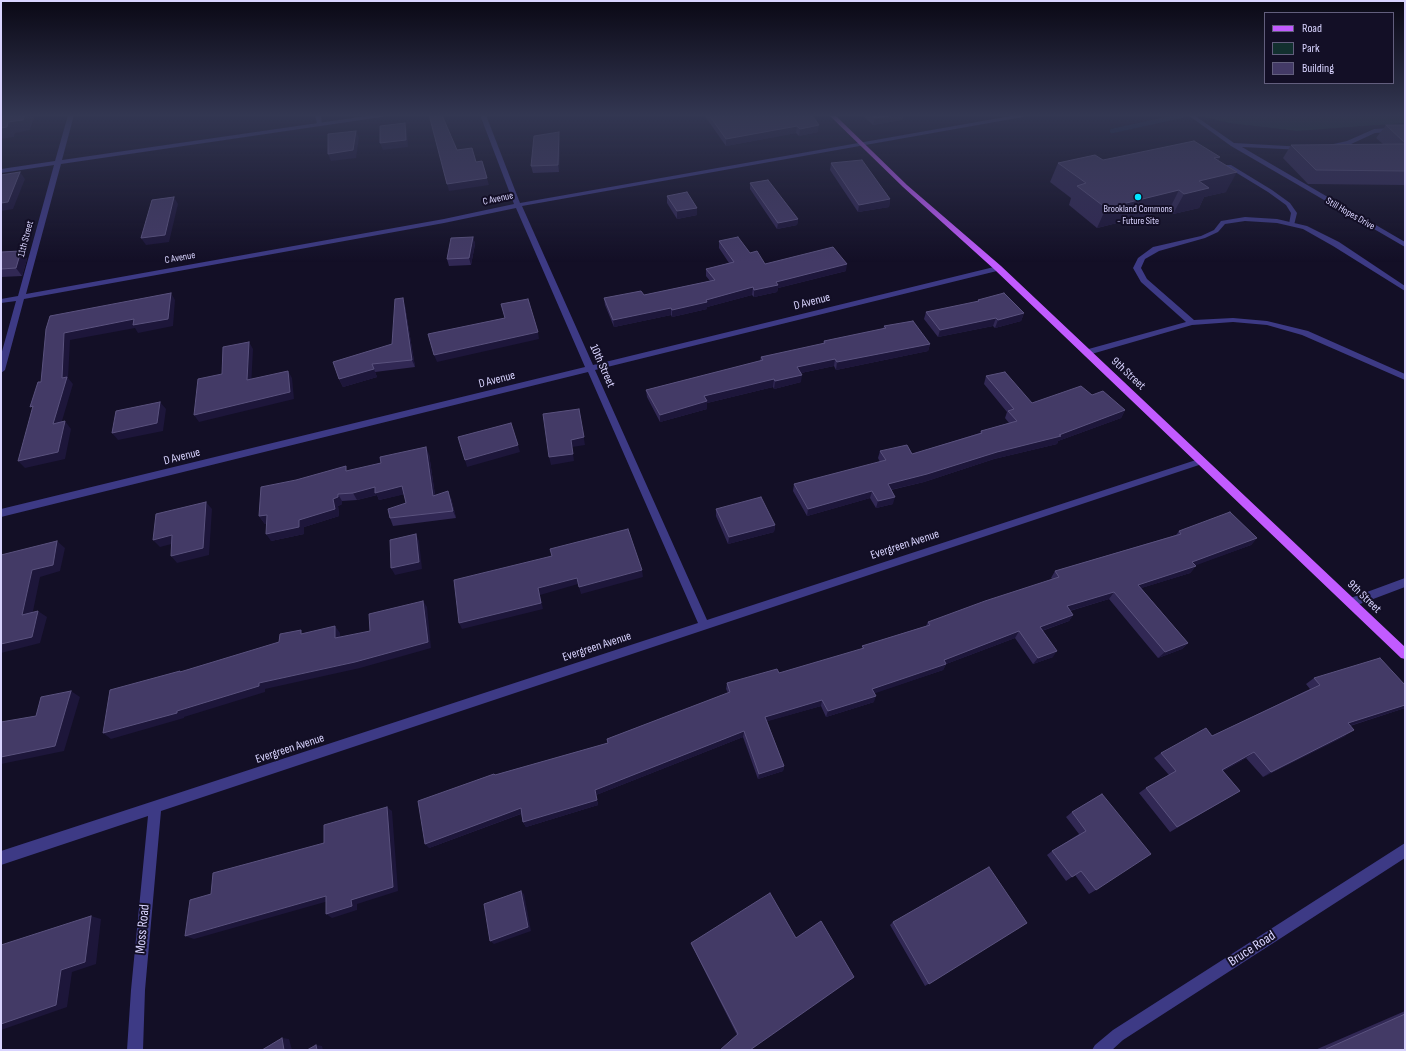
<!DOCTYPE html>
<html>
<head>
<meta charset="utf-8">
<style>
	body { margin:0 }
	#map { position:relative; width:1406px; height:1051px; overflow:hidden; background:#130f26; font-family:"Sofia Sans Condensed",sans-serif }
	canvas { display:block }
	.frame { position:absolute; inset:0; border:2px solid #d9d4ff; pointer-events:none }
	.legend { position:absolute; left:1264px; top:12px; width:130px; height:72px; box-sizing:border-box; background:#130f26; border:1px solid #625e7d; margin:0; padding:5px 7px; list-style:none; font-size:12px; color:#d9d4ff }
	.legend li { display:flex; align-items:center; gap:8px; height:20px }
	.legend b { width:20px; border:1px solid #625e7d }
</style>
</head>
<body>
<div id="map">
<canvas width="1406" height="1051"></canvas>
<div class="frame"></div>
<ul class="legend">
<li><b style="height:5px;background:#c25bff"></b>Road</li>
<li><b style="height:11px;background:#12302f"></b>Park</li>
<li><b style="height:11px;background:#433a66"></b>Building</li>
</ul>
</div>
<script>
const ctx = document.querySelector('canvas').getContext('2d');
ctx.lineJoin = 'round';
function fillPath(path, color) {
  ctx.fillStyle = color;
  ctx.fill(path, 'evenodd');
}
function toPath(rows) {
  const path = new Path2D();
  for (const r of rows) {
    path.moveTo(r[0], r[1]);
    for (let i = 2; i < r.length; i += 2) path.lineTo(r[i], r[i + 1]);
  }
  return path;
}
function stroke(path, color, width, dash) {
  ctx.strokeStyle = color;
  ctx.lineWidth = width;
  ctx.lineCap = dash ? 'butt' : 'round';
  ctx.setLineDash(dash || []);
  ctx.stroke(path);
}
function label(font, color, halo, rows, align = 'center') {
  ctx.font = font + ' "Sofia Sans Condensed",sans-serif';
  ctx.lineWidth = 4;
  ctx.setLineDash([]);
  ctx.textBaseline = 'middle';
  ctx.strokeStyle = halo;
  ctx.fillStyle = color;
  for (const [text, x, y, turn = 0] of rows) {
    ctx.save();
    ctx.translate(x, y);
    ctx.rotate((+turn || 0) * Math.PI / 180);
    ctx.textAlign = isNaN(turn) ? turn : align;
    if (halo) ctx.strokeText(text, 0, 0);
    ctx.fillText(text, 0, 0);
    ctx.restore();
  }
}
const green = toPath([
	[1201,115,1405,115,1405,123,1297,131,1229,123,1205,117]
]);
const stream = toPath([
	[1112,131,1181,116]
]);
const lane = toPath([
	[315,115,321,115,322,125,317,124,315,115],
	[1227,165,1231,165,1272,190,1290,203,1297,213,1294,225,1289,224,1291,213,1286,205,1268,192,1227,167,1227,165]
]);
const street = toPath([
	[68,115,74,115,62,160,373,115,385,115,382,117,61,164,26,294,444,219,514,204,480,115,486,115,520,203,1016,115,1026,115,1023,117,522,206,593,365,998,266,1002,268,1001,270,595,370,707,620,1199,459,1202,458,1207,461,1205,463,161,811,145,990,143,1050,127,1050,131,990,148,816,1,865,1,851,698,623,588,372,1,517,1,509,585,367,516,208,444,223,24,299,5,370,1,373,1,355,16,301,1,303,1,299,18,296,54,165,1,173,1,169,55,161,68,115],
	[1188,115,1194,115,1234,143,1305,147,1306,148,1303,150,1242,147,1405,242,1405,247,1231,146,1188,115],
	[1405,127,1405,131,1375,133,1349,145,1323,149,1320,147,1347,141,1374,129,1405,127],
	[1245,217,1277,219,1307,226,1339,242,1405,286,1405,291,1333,246,1303,229,1277,223,1245,221,1225,224,1218,232,1205,238,1159,251,1145,259,1141,268,1147,279,1194,320,1233,318,1267,321,1308,331,1405,374,1405,380,1302,335,1267,325,1233,322,1192,325,1088,355,1085,354,1085,350,1186,322,1141,282,1133,268,1138,258,1153,247,1201,236,1214,230,1221,221,1245,217],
	[1405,578,1405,587,1352,607,1348,605,1347,602,1348,599,1405,578],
	[1405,843,1405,858,1123,1040,1112,1050,1092,1050,1095,1045,1113,1030,1405,843]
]);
const primary = toPath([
	[829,115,835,115,907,185,1001,266,1405,647,1405,659,1401,658,995,270,903,187,829,115]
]);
const wall = toPath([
	[704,115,812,115,818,132,799,136,796,133,726,146],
	[862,115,903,115,902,120,873,125],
	[1386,125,1405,125,1405,185,1308,184,1283,158,1291,145,1383,144,1376,138],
	[560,139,559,172,533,173,531,166],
	[1220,157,1218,161,1226,192,1204,197,1199,208,1173,214,1169,210,1097,228,1069,205,1071,198,1050,182,1058,163,1103,160],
	[831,163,890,199,889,207,858,212,830,170],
	[750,183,798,219,797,225,777,229,750,189],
	[667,196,697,215,677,219,667,203],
	[473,237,475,244,471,265,449,266,447,259],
	[719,241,750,253,765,264,846,271,778,288,777,292,754,297,752,295,707,307,707,309,672,317,671,315,614,327,605,305,604,298,644,295,710,281,706,276,706,269,729,263,719,248],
	[21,251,27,259,22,276,1,277,1,252],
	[978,300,1024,313,1021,321,995,328,993,326,938,337,924,319,926,312,977,302],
	[405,306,415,367,375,372,377,377,343,387,339,379,392,344],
	[884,326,930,344,928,351,836,370,834,366,801,373,801,382,774,389,773,387,707,403,707,409,660,422,647,397,646,390,760,361,761,357,823,344,824,341,883,329],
	[986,376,1032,403,1092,395,1125,410,1121,418,1058,441,1057,444,994,459,924,482,891,490,893,504,876,508,870,498,807,516,793,491,794,484,880,462,878,458,880,451,912,454,980,433,981,431,1009,423,1005,418,1007,412,984,384],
	[429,454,435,495,451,498,456,518,393,526,390,518,406,503,404,494,379,500,377,495,357,500,342,501,342,504,338,506,339,516,304,527,304,534,271,541,267,523,265,524,259,516,348,471],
	[716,509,775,525,774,532,728,544,716,516],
	[1179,531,1257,538,1251,545,1195,565,1196,566,1190,573,1141,588,1188,643,1182,649,1158,658,1109,599,1070,611,1073,615,1069,621,1042,631,1053,657,1033,664,1015,638,946,664,943,670,874,693,874,702,826,717,821,706,767,721,784,766,783,771,758,779,743,737,596,795,598,805,526,827,523,822,521,814,429,848,495,775,608,743,607,739,728,693,726,689,727,683,779,673,862,649,862,646,926,626,928,622,1052,579,1051,578,1055,571,1176,535],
	[1314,678,1405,685,1405,708,1350,726,1345,736,1263,777,1246,758,1223,771,1240,791,1170,832,1139,793,1146,788,1169,775,1154,758,1161,753,1212,736,1310,689,1306,684],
	[1102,794,1096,890,1089,894,1075,875,1066,881,1047,855,1052,851,1079,834,1066,817,1072,812],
	[893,922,1027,923,925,986,890,925],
	[796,938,854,977,852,979,737,1035,692,946,691,943],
	[1405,1011,1405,1050,1315,1050]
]);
const shadedWall = toPath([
	[25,115,35,115,30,130,15,133,14,137,1,139,1,128,8,122],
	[895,115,903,115,902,120,873,125,875,118],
	[405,123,407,130,408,147,383,150,380,143],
	[819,125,818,132,799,136,800,129],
	[797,126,796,133,726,146,726,139],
	[356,131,359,138,356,158,331,161,328,154],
	[559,132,560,139,559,172,558,165],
	[1220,157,1210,176,1214,158],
	[20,172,25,179,13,209,1,211,1,203],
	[1237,172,1226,192,1204,197,1199,208,1173,214,1184,194,1199,181],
	[487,178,489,185,449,191,447,184],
	[1179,190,1169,210,1097,228,1106,208],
	[174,197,178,204,169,242,146,245,141,238],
	[890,199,889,207,858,212,859,205],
	[697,208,697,215,677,219,677,211],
	[798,219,797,225,777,229,778,223],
	[473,237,475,244,471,265,469,258],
	[21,251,27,259,22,276,16,268],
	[847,264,846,271,778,288,777,292,754,297,754,290,776,282],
	[753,287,752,295,707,307,707,309,672,317,672,310],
	[171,293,175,300,173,326,138,333,135,328,70,340,68,378,73,384,59,431,53,424,62,378,64,333],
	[403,298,405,306,415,367,412,360],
	[671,308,671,315,614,327,613,320],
	[1024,313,1021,321,995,328,998,320],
	[996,318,993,326,938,337,940,330],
	[538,332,539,339,437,362,434,355],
	[249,342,253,349,251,387,247,380],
	[930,344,928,351,836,370,837,362],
	[835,359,834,366,796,374,797,367],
	[372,364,377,377,343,387,339,379],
	[288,371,292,378,294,399,199,422,194,415],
	[802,375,801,382,774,389,775,381],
	[774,379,773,387,707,403,707,409,660,422,660,415,704,396],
	[160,402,166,409,163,431,118,440,112,433],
	[579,409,585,445,572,447,574,461,551,465,549,457,571,440],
	[1125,410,1121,418,1058,441,1057,444,994,459,924,482,885,491,888,484,997,452,1059,435],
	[65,421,71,429,65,459,25,468,18,461],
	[518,445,520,452,467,467,465,460],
	[426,447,429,454,436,503,433,496],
	[402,486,406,494,379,500,377,495,357,500,353,493,375,487],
	[448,491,451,498,456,518,453,511],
	[872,491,870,498,807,516,808,509],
	[338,494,342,501,342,504,338,506,339,516,304,527,304,534,271,541,266,534,299,520,333,499],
	[895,497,893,504,876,508,878,501],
	[206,502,212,509,209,555,177,563,171,556],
	[267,515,272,522,265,524,259,516],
	[775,525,774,532,728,544,729,537],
	[416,534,419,541,422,569,395,575,391,568],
	[172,535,179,542,160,547,153,540],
	[1257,538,1251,545,1186,569,1192,562],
	[57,541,65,548,60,571,40,577,31,621,22,615,32,570],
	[1196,566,1190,573,1132,591,1138,585],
	[642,570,643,577,581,594,579,587],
	[577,578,578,584,540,595,543,609,462,629,459,623,538,588],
	[1114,592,1109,599,1062,613,1067,606],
	[423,601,427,607,431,648,360,668,265,689,265,692,184,717,184,718,111,739,103,733,177,711,259,683,355,662],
	[38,611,47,617,40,643,1,653,1,644],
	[1073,615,1069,621,1035,633,1040,627],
	[335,626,340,633,340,645,335,638],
	[1019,631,1015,638,946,664,943,670,870,695,872,689],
	[1188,643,1182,649,1158,658,1165,652],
	[1057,651,1053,657,1033,664,1038,658],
	[71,691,80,697,64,751,1,764,1,757],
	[876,696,874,702,826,717,828,711],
	[822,700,821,706,765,722,765,717],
	[1405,705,1405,708,1339,729,1348,723],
	[1354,730,1345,736,1263,777,1271,772],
	[744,731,743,737,596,795,598,805,526,827,523,822,595,790],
	[1254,752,1246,758,1215,776,1222,770],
	[784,766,783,771,758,779,759,774],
	[387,807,392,811,398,891,357,904,357,910,332,918,326,914,351,900],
	[521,808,523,813,429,848,425,844],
	[521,891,524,894,531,931,494,944,490,941],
	[326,896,332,900,194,939,185,936],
	[91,916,101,919,96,964,72,972,67,1007,1,1030,1,1024,61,970],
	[854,977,852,979,751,1050,750,1050],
	[282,1038,289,1039,292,1050,284,1050],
	[316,1045,322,1046,323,1050,317,1050]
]);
const building = toPath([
	[1,115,25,115,23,120,8,122,7,127,1,128,1,115],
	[429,115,442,115,457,150,472,148,476,162,482,161,487,178,447,184,429,115],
	[709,115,812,115,819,125,800,129,797,126,726,139,709,115],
	[871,115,895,115,875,118,871,115],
	[405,123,406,140,380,143,380,126,405,123],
	[1386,125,1405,125,1405,143,1386,125],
	[356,131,353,150,328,154,328,134,356,131],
	[559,132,558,165,531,166,534,136,559,132],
	[1194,141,1220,157,1214,158,1237,172,1199,181,1209,188,1184,194,1179,190,1106,208,1077,186,1086,183,1058,163,1095,155,1103,160,1194,141],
	[1405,144,1405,171,1316,170,1291,145,1405,144],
	[862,160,890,199,859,205,831,163,862,160],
	[20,172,8,202,1,203,1,175,20,172],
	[768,180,798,219,778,223,750,183,768,180],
	[687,192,697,208,677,211,667,196,687,192],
	[174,197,165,235,141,238,152,200,174,197],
	[473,237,469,258,447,259,451,238,473,237],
	[738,237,750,253,757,251,765,264,833,247,847,264,776,282,778,285,754,290,753,287,706,300,707,302,672,310,671,308,613,320,604,298,641,291,644,295,715,280,706,269,734,262,719,241,738,237],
	[21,251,16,268,1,269,1,252,21,251],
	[171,293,168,319,133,325,134,319,64,333,62,378,67,377,53,424,65,421,58,452,18,461,33,406,30,407,38,382,41,382,46,329,50,316,171,293],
	[1004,293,1024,313,998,320,996,318,940,330,926,312,979,301,978,300,1004,293],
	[403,298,412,360,372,364,374,369,339,379,333,362,392,344,395,299,403,298],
	[528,299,538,332,434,355,428,334,505,318,501,304,528,299],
	[913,321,930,344,837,362,835,359,797,367,802,375,775,381,774,379,704,396,707,401,660,415,646,390,763,360,761,357,825,343,824,341,886,328,884,326,913,321],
	[249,342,247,380,288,371,290,392,194,415,198,379,222,374,223,347,249,342],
	[1005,372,1032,403,1081,386,1092,395,1103,391,1125,410,1059,435,1061,436,997,452,927,474,888,484,895,497,878,501,872,491,808,509,794,484,886,460,880,451,907,445,912,454,982,433,981,431,1017,421,1008,411,1014,409,986,376,1005,372],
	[160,402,157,423,112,433,116,411,160,402],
	[579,409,584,437,571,440,573,454,549,457,543,414,579,409],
	[511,423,518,445,465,460,458,437,511,423],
	[426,447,433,496,448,491,453,511,390,518,388,509,406,503,402,486,375,493,375,487,353,493,338,494,338,497,333,499,335,509,299,520,299,527,266,534,267,515,259,516,261,487,296,480,346,466,346,471,381,463,380,457,426,447],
	[761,497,775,525,729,537,716,509,761,497],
	[206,502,203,548,171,556,172,535,153,540,156,514,206,502],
	[1230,512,1257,538,1192,562,1196,566,1138,585,1188,643,1165,652,1114,592,1067,606,1073,615,1040,627,1057,651,1038,658,1019,631,944,660,946,664,872,689,876,696,828,711,822,700,765,717,784,766,759,774,744,731,595,790,597,800,523,822,521,808,425,844,418,801,494,774,495,775,608,743,607,739,730,692,727,683,777,669,779,673,864,648,862,646,930,625,928,622,985,601,1059,577,1055,571,1181,534,1179,531,1230,512],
	[628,529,642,570,579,587,577,578,538,588,541,603,459,623,454,580,552,556,550,549,628,529],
	[416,534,419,562,391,568,390,540,416,534],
	[57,541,53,565,32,570,22,615,38,611,32,637,1,644,1,555,57,541],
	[423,601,428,642,355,662,259,683,259,686,177,711,177,713,103,733,110,690,180,671,180,672,279,642,280,634,301,630,301,634,335,626,335,638,370,631,369,614,423,601],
	[1380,658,1405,685,1405,705,1348,723,1354,730,1271,772,1254,752,1222,770,1240,791,1177,827,1146,788,1176,771,1161,753,1206,728,1212,736,1320,685,1314,678,1380,658],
	[71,691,55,746,1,757,1,722,36,716,41,697,71,691],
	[1102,794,1151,854,1096,890,1081,871,1072,877,1052,851,1086,831,1072,812,1102,794],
	[387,807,393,887,351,900,352,906,326,914,326,896,185,936,190,900,211,894,213,873,324,843,324,825,387,807],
	[989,867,1027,923,929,984,893,922,989,867],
	[521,891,528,927,490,941,484,904,521,891],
	[770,893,796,938,821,921,854,977,750,1050,720,1050,738,1034,691,943,770,893],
	[91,916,85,962,61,970,56,1005,1,1024,1,945,91,916],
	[1405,1014,1405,1050,1327,1050,1326,1049,1405,1014],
	[282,1038,284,1050,262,1050,282,1038],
	[316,1045,317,1050,307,1050,316,1045]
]);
const markers = [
	[1138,197,4,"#00e5ff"]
];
const farStreetnames = [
	["C Avenue",498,199,-12],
	["Still Hopes Drive",1350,214,30],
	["11th Street",26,239,-75],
	["C Avenue",180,258,-10]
];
const farPoinames = [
	["Brookland Commons",1138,209],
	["- Future Site",1138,221]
];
const streetNames = [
	["D Avenue",812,302,-14],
	["10th Street",602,366,66],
	["9th Street",1128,374,43],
	["D Avenue",497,380,-14],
	["D Avenue",182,457,-14],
	["Evergreen Avenue",905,545,-18],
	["9th Street",1364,597,44],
	["Evergreen Avenue",597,647,-18],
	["Evergreen Avenue",290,749,-18]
];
const nearStreetnames = [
	["Moss Road",143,929,-85],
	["Bruce Road",1252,949,-33]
];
fillPath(green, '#12302f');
stroke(stream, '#0c2248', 4.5);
fillPath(lane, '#3d3a85');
fillPath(street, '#3d3a85');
fillPath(primary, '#c25bff');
fillPath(wall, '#312854');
fillPath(shadedWall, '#1d163a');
fillPath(building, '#433a66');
stroke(building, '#5a527e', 1);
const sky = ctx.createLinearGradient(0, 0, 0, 262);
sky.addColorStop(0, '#0a0815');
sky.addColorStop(0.44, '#333752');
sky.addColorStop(1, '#33375200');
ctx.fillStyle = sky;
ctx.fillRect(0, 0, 1406, 262);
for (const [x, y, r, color] of markers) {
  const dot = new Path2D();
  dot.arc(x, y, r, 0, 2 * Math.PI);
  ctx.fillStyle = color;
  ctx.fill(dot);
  stroke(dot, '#130f26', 1.5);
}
label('10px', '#d9d4ff', '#130f26', farStreetnames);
label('10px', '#d9d4ff', '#130f26', farPoinames);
label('12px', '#d9d4ff', '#130f26', streetNames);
label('14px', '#d9d4ff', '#130f26', nearStreetnames);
</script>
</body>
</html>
